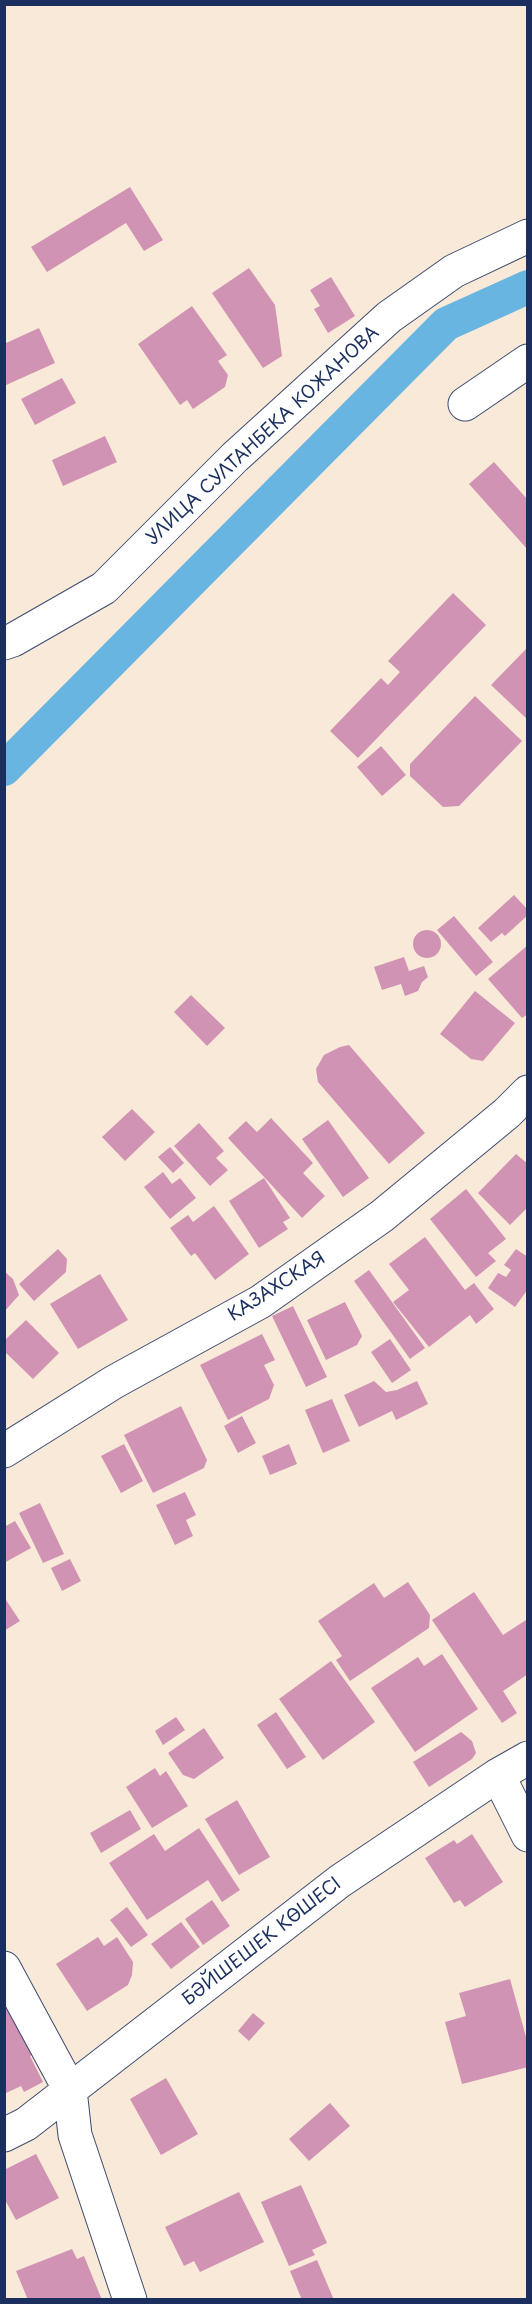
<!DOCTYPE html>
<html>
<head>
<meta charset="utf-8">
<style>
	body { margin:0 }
	#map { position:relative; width:532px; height:2304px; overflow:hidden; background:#f9e9d8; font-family:"Playpen Sans",sans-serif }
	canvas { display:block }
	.frame { position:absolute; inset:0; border:6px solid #1b2f5e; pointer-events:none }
</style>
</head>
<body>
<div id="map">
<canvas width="532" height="2304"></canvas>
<div class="frame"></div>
</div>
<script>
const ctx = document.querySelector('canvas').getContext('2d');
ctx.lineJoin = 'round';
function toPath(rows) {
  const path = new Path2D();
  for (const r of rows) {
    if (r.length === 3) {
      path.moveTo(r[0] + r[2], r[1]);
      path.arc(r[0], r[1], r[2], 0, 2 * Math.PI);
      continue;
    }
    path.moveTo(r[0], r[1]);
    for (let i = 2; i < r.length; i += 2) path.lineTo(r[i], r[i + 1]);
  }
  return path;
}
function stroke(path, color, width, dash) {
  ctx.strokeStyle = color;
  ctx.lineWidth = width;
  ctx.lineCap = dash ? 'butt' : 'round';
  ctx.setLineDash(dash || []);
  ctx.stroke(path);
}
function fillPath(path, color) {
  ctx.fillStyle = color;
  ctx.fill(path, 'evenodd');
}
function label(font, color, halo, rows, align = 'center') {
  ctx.font = font + ' "Playpen Sans",sans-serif';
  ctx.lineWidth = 4.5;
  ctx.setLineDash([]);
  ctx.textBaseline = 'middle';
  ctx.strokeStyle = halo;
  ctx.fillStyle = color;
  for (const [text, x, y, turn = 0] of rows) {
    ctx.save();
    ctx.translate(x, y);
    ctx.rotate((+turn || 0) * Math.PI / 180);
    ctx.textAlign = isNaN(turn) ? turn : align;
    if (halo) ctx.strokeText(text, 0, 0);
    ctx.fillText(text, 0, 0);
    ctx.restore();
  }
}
const canal = toPath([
	[4,769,446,324,528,287]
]);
const building = toPath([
	[130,187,163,240,144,251,126,223,47,272,31,247],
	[249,268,275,305,282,356,263,368,212,293],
	[331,277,355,316,328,333,314,309,320,306,310,290],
	[192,306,227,355,218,361,228,375,225,387,193,409,187,400,180,405,138,344],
	[39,328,55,363,4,386,4,344],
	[62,378,76,403,35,425,21,399],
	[105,436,117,462,63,486,52,460],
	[494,462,528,500,528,550,469,484],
	[453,593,486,625,358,758,330,731,381,678,388,685,400,672,388,661],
	[528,647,528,720,491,685],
	[475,696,522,741,459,806,443,807,410,776,410,764],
	[381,746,406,775,382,796,357,767],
	[514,895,528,910,528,915,505,936,502,933,491,942,478,928],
	[454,916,493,962,476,976,437,930],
	[427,944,14],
	[528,945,528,1014,522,1018,488,979],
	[404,957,409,971,424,966,428,977,422,982,418,991,405,996,401,984,382,990,374,967],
	[475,991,515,1023,483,1061,471,1059,440,1034],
	[191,995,225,1028,207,1046,174,1012],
	[349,1045,425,1133,389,1164,318,1082,316,1069,324,1055,340,1047],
	[132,1109,155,1132,125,1161,102,1137],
	[271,1118,313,1163,303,1173,325,1196,302,1218,228,1138,246,1121,257,1132],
	[328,1120,369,1178,343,1197,302,1139],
	[199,1123,224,1151,216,1158,228,1170,210,1186,174,1146],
	[170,1147,184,1163,173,1173,158,1157],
	[516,1154,528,1164,528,1207,510,1225,478,1193],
	[163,1172,172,1184,180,1178,196,1198,170,1219,144,1187],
	[264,1178,290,1218,283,1222,288,1229,259,1248,229,1201],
	[466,1189,506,1239,488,1253,496,1261,476,1277,430,1219],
	[214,1206,249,1254,215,1280,195,1253,191,1256,170,1228,188,1215,193,1222],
	[425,1237,465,1290,474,1283,494,1309,476,1324,470,1315,429,1347,393,1302,409,1290,389,1264],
	[58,1249,67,1259,66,1272,34,1301,19,1284],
	[516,1249,528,1257,528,1289,515,1307,488,1288,498,1273,506,1277,511,1270,504,1265],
	[369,1270,425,1348,410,1359,354,1281],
	[4,1271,13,1279,19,1295,4,1312],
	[100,1274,128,1320,78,1349,50,1304],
	[345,1302,362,1336,357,1345,326,1360,307,1320],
	[293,1306,327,1377,306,1387,272,1316],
	[26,1320,59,1353,33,1379,4,1351,4,1341],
	[262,1334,275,1360,264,1365,274,1385,269,1399,228,1420,200,1365],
	[390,1339,411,1370,392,1383,371,1352],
	[374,1381,386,1392,397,1390,417,1381,428,1404,396,1420,392,1411,359,1427,344,1395],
	[332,1399,350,1441,323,1453,305,1410],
	[181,1406,207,1460,204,1468,153,1493,124,1435],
	[242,1416,256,1443,238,1453,224,1426],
	[124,1444,143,1481,121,1493,101,1456],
	[289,1444,297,1464,270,1475,262,1456],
	[185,1492,196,1515,186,1520,193,1536,175,1545,156,1505],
	[40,1503,64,1554,43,1563,19,1513],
	[15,1521,31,1548,4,1563,4,1527],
	[70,1559,81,1581,62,1591,51,1568],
	[408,1582,430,1615,429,1628,350,1681,336,1660,342,1656,318,1621,374,1583,384,1598],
	[474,1592,503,1635,526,1620,528,1622,528,1674,503,1691,517,1713,502,1723,432,1620],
	[4,1597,20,1621,4,1631],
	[442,1654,478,1709,415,1752,371,1688,418,1657,424,1666],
	[331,1661,375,1722,323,1760,279,1699],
	[276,1712,306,1757,287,1769,257,1725],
	[176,1717,185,1730,163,1745,155,1731],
	[204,1728,224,1758,194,1779,183,1775,168,1753],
	[461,1732,472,1741,476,1753,472,1759,429,1787,413,1762],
	[155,1768,160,1776,166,1771,188,1806,152,1828,126,1787],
	[237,1800,270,1857,239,1875,205,1819],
	[130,1810,141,1829,101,1853,90,1833],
	[199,1828,240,1890,222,1902,208,1880,147,1920,109,1863,154,1834,165,1851],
	[472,1834,503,1882,465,1907,460,1900,454,1903,425,1858,454,1840,457,1844],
	[212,1900,230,1926,203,1945,185,1919],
	[127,1907,148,1935,131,1947,110,1920],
	[181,1922,200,1947,171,1969,151,1944],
	[98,1937,104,1946,117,1937,133,1962,132,1975,128,1985,87,2011,56,1964],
	[510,1979,528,2044,528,2067,462,2084,445,2022,466,2016,459,1993],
	[4,1986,38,2052,30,2056,43,2082,24,2092,21,2086,4,2094],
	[253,2013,265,2023,249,2041,238,2031],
	[166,2078,198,2134,161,2155,130,2099],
	[330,2103,350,2126,309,2161,289,2139],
	[36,2154,59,2198,16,2220,4,2198,4,2170],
	[301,2185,327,2243,312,2250,315,2255,289,2266,261,2202],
	[239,2192,264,2242,200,2272,194,2261,184,2266,165,2227],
	[72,2249,77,2259,84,2256,102,2300,28,2300,16,2271],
	[317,2260,334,2300,302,2300,290,2271]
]);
const minor = toPath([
	[465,404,528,361],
	[4,643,13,640,104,588,235,457,389,317,454,271,528,236],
	[4,1451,114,1382,260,1302,382,1216,507,1113,528,1092],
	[498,1775,528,1835],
	[4,1968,70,2090,75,2135,130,2300],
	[4,2135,26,2124,340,1881,498,1775,528,1758]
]);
const streetNames = [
	["УЛИЦА СУЛТАНБЕКА КОЖАНОВА",263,436,-43],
	["КАЗАХСКАЯ",277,1287,-33],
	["БӘЙШЕШЕК КӨШЕСІ",262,1942,-38]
];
stroke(canal, '#68b5e2', 34);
fillPath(building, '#d193b4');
stroke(minor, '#3c4b70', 35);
stroke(minor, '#fff', 33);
label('18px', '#1b2f5e', '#fff', streetNames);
</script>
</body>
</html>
